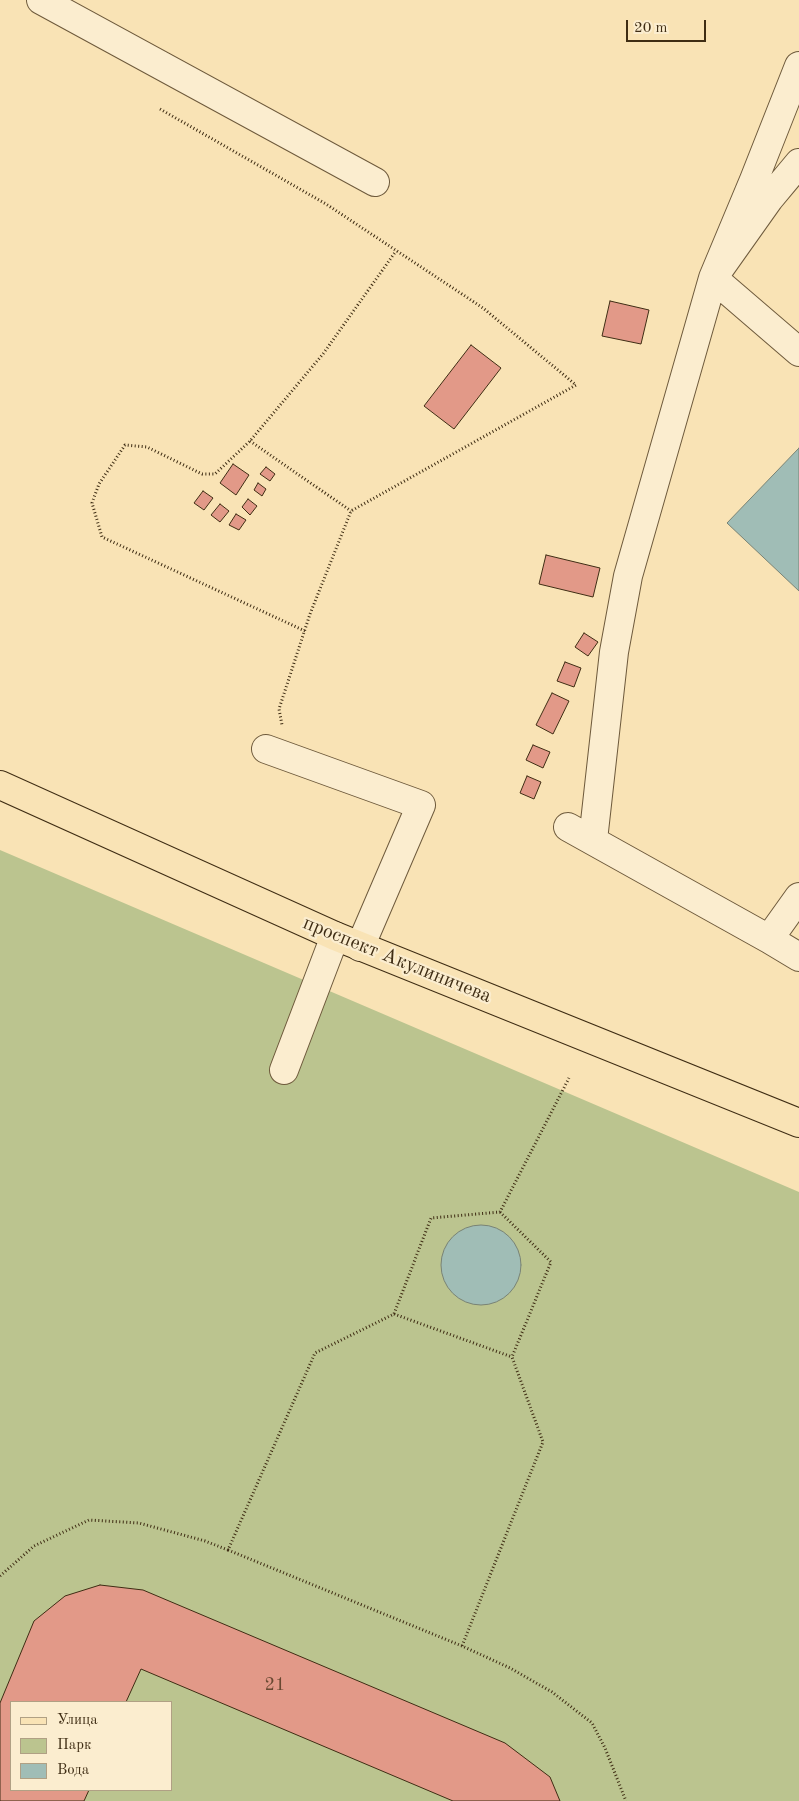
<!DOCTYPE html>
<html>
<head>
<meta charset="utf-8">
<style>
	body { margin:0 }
	#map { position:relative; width:799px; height:1801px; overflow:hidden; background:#f9e3b5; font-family:"Old Standard TT",serif }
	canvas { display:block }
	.legend { position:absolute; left:10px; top:1701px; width:162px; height:90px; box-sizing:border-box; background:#fbedcf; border:1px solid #b0a084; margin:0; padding:6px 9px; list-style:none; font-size:15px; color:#3f2d14 }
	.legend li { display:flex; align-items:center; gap:10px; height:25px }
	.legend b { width:25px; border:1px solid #b0a084 }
	.scale { position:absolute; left:626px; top:20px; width:80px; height:22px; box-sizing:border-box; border:2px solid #3f2d14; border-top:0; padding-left:6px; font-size:15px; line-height:18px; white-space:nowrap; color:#3f2d14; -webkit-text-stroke:4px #fbedcf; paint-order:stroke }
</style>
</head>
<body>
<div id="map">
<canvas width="799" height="1801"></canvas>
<ul class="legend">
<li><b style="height:6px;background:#f9e3b5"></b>Улица</li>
<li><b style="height:14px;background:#bbc48f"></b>Парк</li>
<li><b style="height:14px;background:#a0bdb6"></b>Вода</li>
</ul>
<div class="scale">20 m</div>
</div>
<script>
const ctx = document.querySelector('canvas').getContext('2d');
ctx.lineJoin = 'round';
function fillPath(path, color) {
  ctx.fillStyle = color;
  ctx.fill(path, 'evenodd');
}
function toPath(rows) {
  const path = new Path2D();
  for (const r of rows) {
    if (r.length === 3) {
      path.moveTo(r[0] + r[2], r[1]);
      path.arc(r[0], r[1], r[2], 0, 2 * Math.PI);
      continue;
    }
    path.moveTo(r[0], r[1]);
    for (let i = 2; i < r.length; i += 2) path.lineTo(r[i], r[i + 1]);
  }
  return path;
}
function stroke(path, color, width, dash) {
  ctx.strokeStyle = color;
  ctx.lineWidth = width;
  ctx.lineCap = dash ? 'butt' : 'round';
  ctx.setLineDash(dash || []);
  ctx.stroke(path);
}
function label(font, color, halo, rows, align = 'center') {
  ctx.font = font + ' "Old Standard TT",serif';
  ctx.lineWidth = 4.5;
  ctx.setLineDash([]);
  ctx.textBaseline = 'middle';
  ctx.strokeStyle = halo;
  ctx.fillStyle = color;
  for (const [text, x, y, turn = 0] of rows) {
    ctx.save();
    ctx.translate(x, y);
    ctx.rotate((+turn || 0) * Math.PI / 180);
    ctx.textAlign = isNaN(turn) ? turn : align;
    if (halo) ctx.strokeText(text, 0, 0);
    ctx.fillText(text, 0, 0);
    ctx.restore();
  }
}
const green = toPath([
	[0,850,799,1192,799,1801,0,1801],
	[11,1702,171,1702,171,1790,11,1790]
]);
const water = toPath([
	[799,448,799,591,727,523,799,448],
	[481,1265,40]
]);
const building = toPath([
	[610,301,649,310,641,344,602,336,610,301],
	[471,345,501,368,454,429,424,406,471,345],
	[233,464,249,475,236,495,220,483,233,464],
	[266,467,275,474,270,481,260,474,266,467],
	[258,483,266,489,262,496,254,490,258,483],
	[203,491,213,498,204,510,194,503,203,491],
	[248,499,257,506,250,515,242,507,248,499],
	[220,504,229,511,220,522,211,515,220,504],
	[236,514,246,520,239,530,229,525,236,514],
	[546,555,600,568,593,597,539,584,546,555],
	[584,633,598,642,588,656,575,647,584,633],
	[565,662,581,668,574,687,557,681,565,662],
	[552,693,569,701,553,734,536,725,552,693],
	[533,745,550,752,543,768,526,760,533,745],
	[527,776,541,782,534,799,520,793,527,776],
	[100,1585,143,1590,505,1743,550,1777,560,1801,453,1801,141,1669,126,1702,11,1702,11,1790,89,1790,84,1801,0,1801,0,1703,34,1621,65,1596,100,1585]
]);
const path = toPath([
	[160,109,326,204,483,308,576,385,351,511,310,614,279,709,282,725],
	[250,441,351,511],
	[305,631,102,537,92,503,99,484,125,445,147,447,202,474,215,474,250,441,323,354,396,251],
	[500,1212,551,1262,512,1357,543,1442,462,1646,510,1668,552,1692,592,1723,605,1748,626,1801],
	[394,1314,512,1357],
	[228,1550,462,1646],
	[0,1576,34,1546,89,1520,139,1523,205,1541,228,1550,315,1353,394,1314,431,1218,500,1212,569,1078]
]);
const minor = toPath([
	[41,0,375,182],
	[799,66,754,180,713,278,799,352],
	[266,749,421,805,360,947],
	[568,827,769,939,799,957],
	[593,840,614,652,628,576,713,278,769,199,799,163],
	[769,939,799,897],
	[284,1070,335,936]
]);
const major = toPath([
	[0,785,335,936,799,1123]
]);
const numberNames = [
	["21",275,1685]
];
const streetNames = [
	["проспект Акулиничева",397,960,22]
];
fillPath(green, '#bbc48f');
fillPath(water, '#a0bdb6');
stroke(water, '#798375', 1);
fillPath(building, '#e29988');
stroke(building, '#3f2d14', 1);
stroke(minor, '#6e5a3c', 30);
stroke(major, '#3f2d14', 30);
stroke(path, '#3f2d14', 3, [1, 2.5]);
stroke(minor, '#fbedcf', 28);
stroke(major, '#f9e3b5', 28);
label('18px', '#684831', null, numberNames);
label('20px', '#3f2d14', '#fbedcf', streetNames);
</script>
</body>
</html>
